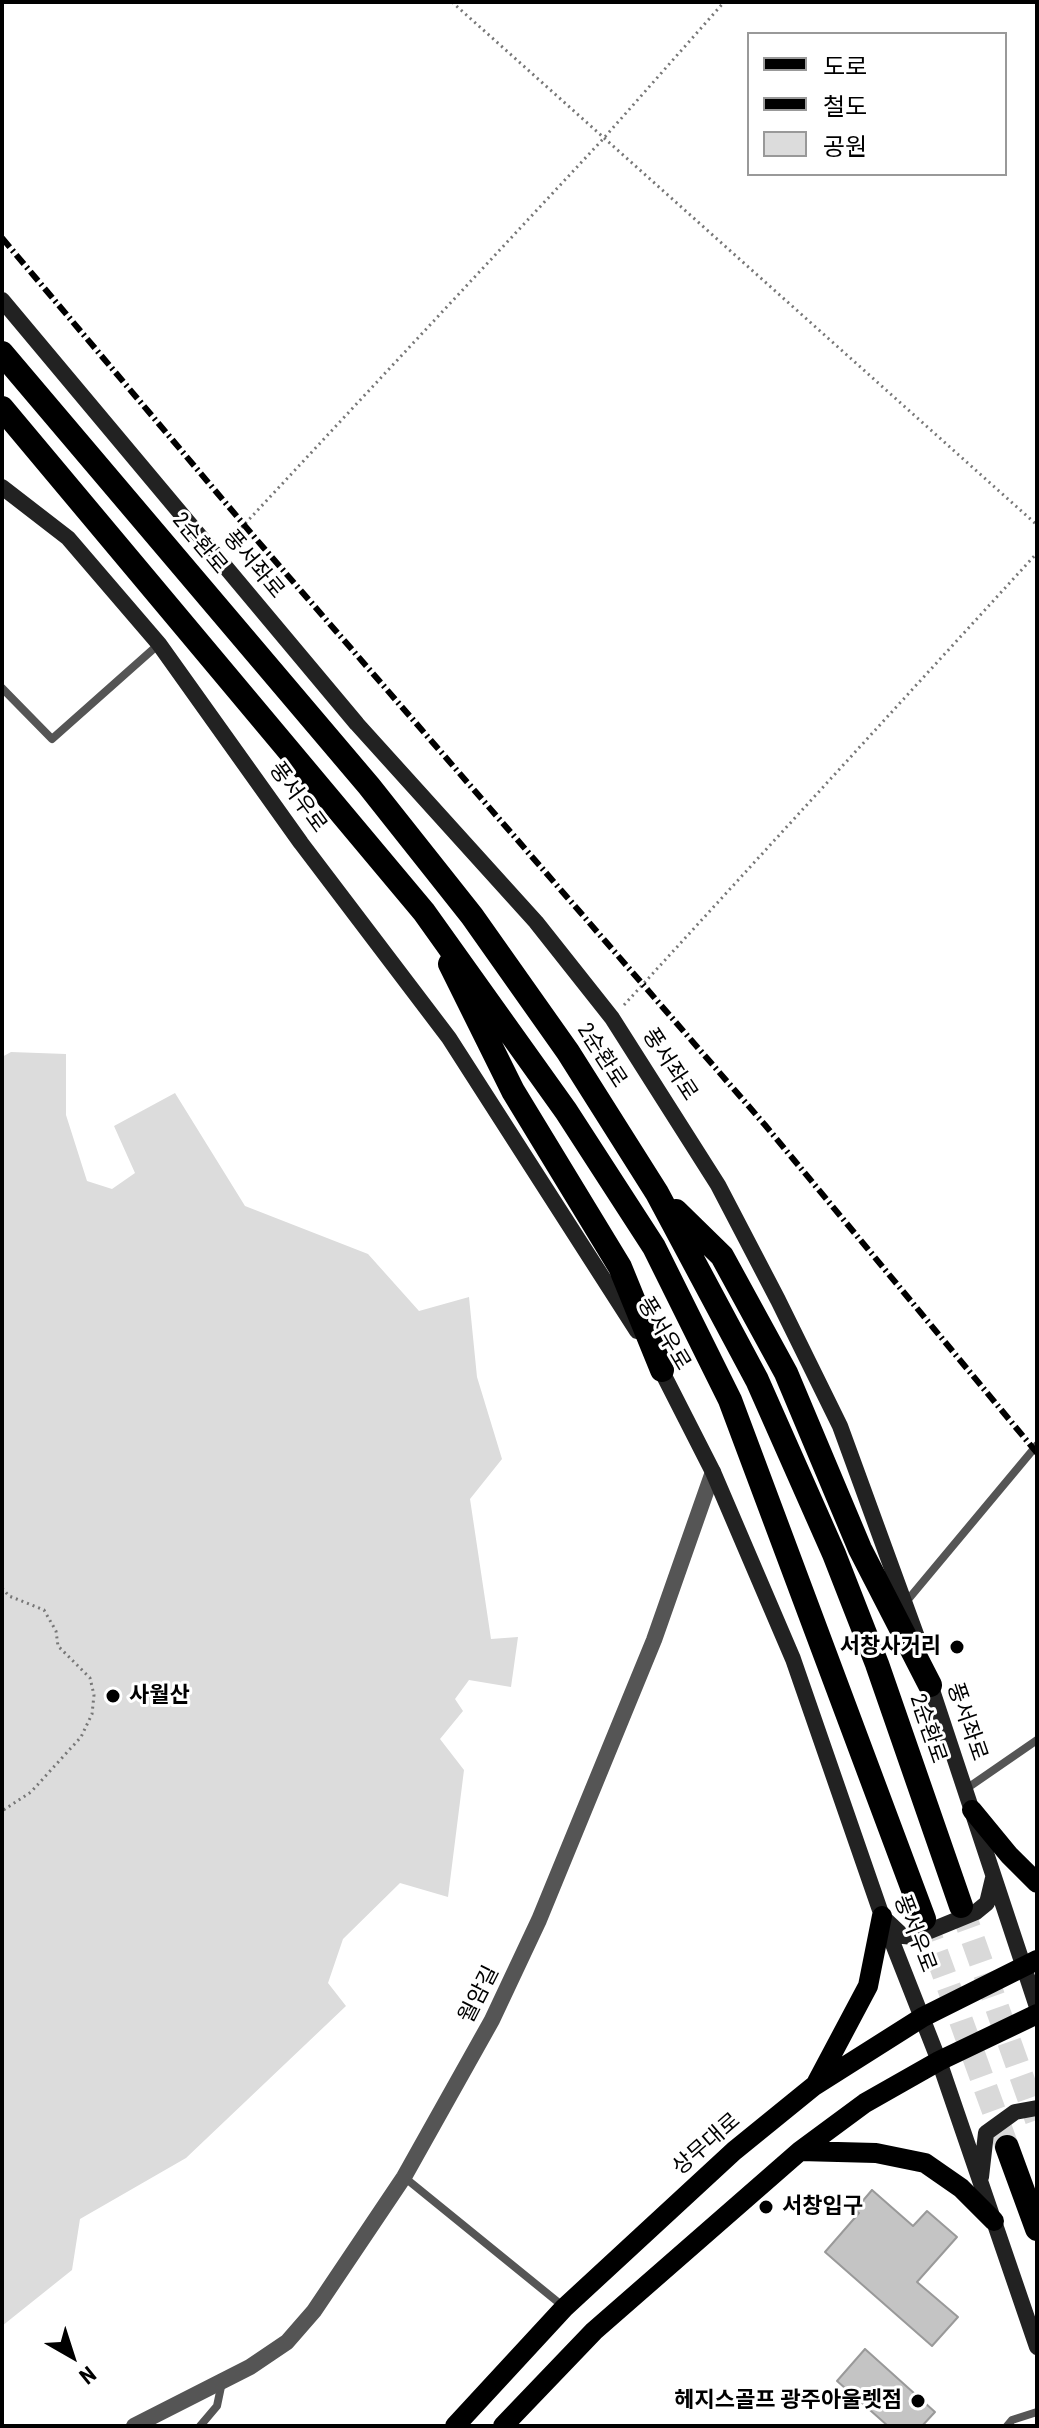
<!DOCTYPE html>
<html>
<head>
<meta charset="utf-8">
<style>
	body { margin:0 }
	#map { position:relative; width:1039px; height:2428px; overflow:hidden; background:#fff; font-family:"Roboto Condensed","Noto Sans KR",sans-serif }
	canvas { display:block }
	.frame { position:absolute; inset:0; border:4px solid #000; pointer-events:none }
	.legend { position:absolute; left:747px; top:32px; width:260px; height:144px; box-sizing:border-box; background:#fff; border:2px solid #999; margin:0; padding:10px 14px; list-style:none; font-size:24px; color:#000 }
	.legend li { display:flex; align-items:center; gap:16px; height:40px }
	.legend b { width:40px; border:2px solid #999 }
	.north { position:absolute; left:32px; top:2316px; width:80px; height:80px; -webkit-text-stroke:6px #fff; paint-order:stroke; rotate:141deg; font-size:22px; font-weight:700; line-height:32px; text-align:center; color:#000 }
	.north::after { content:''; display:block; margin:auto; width:28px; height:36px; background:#000; clip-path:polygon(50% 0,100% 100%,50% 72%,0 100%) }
</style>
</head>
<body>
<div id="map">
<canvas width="1039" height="2428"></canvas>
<div class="frame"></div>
<ul class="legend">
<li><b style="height:10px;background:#000"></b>도로</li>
<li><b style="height:10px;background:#000"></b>철도</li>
<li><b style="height:22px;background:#dcdcdc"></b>공원</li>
</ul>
<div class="north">N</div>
</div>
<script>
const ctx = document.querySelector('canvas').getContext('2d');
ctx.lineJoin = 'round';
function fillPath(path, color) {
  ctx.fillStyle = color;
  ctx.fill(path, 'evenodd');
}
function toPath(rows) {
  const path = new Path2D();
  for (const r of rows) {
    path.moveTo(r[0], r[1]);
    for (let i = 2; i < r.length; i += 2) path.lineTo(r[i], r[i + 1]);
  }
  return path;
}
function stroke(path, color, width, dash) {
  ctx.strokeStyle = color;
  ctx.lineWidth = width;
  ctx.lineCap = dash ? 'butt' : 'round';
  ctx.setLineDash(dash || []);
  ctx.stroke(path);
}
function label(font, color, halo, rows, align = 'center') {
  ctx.font = font + ' "Roboto Condensed","Noto Sans KR",sans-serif';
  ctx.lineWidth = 6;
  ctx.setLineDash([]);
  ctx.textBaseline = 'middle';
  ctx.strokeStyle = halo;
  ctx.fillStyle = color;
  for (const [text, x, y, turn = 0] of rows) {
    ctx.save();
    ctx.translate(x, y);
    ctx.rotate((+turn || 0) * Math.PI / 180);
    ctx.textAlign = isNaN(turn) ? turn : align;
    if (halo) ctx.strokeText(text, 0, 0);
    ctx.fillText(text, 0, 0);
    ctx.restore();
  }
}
const green = toPath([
	[11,1052,66,1054,66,1115,87,1181,112,1189,135,1173,114,1126,175,1093,245,1206,368,1254,419,1311,469,1297,477,1377,502,1459,470,1499,491,1639,518,1637,511,1687,469,1680,455,1699,463,1711,440,1739,464,1770,448,1897,400,1883,343,1939,328,1983,346,2006,186,2158,80,2219,72,2270,2,2326,2,1057]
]);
const building = toPath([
	[872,2190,913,2226,927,2211,957,2237,917,2282,958,2317,932,2346,825,2252,859,2213,855,2210,872,2190],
	[865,2349,935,2412,922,2426,888,2426,837,2381,865,2349]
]);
const highwayTunnel = toPath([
	[961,1906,1037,2120],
	[924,1919,1007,2147]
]);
const path = toPath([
	[452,2,1037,525],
	[229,541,604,138,724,2],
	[624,1005,1037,553],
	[2,1588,9,1596,44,1610,56,1631,58,1646,90,1678,94,1695,92,1714,81,1737,31,1792,2,1811]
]);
const lane = toPath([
	[2,688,52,739,159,644],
	[906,1602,1037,1445],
	[966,1789,1037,1740],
	[404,2177,564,2307],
	[200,2426,217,2406,222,2382],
	[1007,2426,1012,2420,1037,2412]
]);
const street = toPath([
	[134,2426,250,2367,287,2342,314,2311,404,2177,492,2020,539,1920,654,1640,713,1472]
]);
const secondary = toPath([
	[2,300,357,724,536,922,612,1018,718,1185,778,1300,840,1426,921,1648],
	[2,487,68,538,159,644,301,843,449,1038,637,1331],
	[658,1364,713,1472,793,1659,882,1916,939,2061,1037,2347],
	[928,1678,1037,2007],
	[886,1920,903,1936,915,1937,976,1912,987,1903,993,1878],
	[981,2177,986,2133,1015,2112,1037,2108]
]);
const primary = toPath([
	[972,1810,1009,1855,1037,1883],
	[817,2082,868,1986,882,1916],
	[800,2151,876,2153,925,2163,961,2188,994,2221],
	[455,2426,564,2308,734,2151,814,2086,923,2017,1037,1960],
	[503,2426,594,2331,800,2151,865,2103,939,2061,1037,2014]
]);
const highway = toPath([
	[2,353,369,786,472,916,568,1052,657,1193,757,1380,834,1554,877,1664,961,1906],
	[2,408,424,912,566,1111,654,1247,730,1400,924,1919],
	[450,964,513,1091,620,1267,662,1370],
	[676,1211,722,1256,786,1373,860,1549,930,1685],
	[1007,2147,1037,2229]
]);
const rail = toPath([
	[2,238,256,539,765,1125,1037,1453]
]);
const markers = [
	[957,1647,8,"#000"],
	[113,1696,8,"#000"],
	[766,2207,8,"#000"],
	[918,2401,8,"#000"]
];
const streetNames = [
	["2순환로",199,544,50],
	["풍서좌로",253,565,50],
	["풍서우로",297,798,54],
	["2순환로",601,1056,57],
	["풍서좌로",669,1065,57],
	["풍서우로",663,1334,59],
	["풍서좌로",966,1722,71],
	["2순환로",927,1729,71],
	["풍서우로",914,1934,69],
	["월암길",480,1995,-63],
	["상무대로",707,2145,-41]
];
const poiNames = [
	["서창사거리",941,1647],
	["사월산",129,1696,"left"],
	["서창입구",782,2207,"left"],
	["헤지스골프 광주아울렛점",902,2401]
];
fillPath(green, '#dcdcdc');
fillPath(building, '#c4c4c4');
stroke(building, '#999', 2);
stroke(highwayTunnel, '#d9d9d9', 24, [24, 12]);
stroke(path, '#777', 3, [2, 4]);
stroke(lane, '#555', 8);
stroke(street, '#555', 16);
stroke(secondary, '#222', 16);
stroke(primary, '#000', 20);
stroke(highway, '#000', 24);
stroke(rail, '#000', 6, [12, 4, 2, 4]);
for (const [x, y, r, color] of markers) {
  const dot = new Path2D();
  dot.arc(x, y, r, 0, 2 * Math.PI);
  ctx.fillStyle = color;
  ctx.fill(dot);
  stroke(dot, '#fff', 3);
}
label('22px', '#000', '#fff', streetNames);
label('bold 22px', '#000', '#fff', poiNames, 'right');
</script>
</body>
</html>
